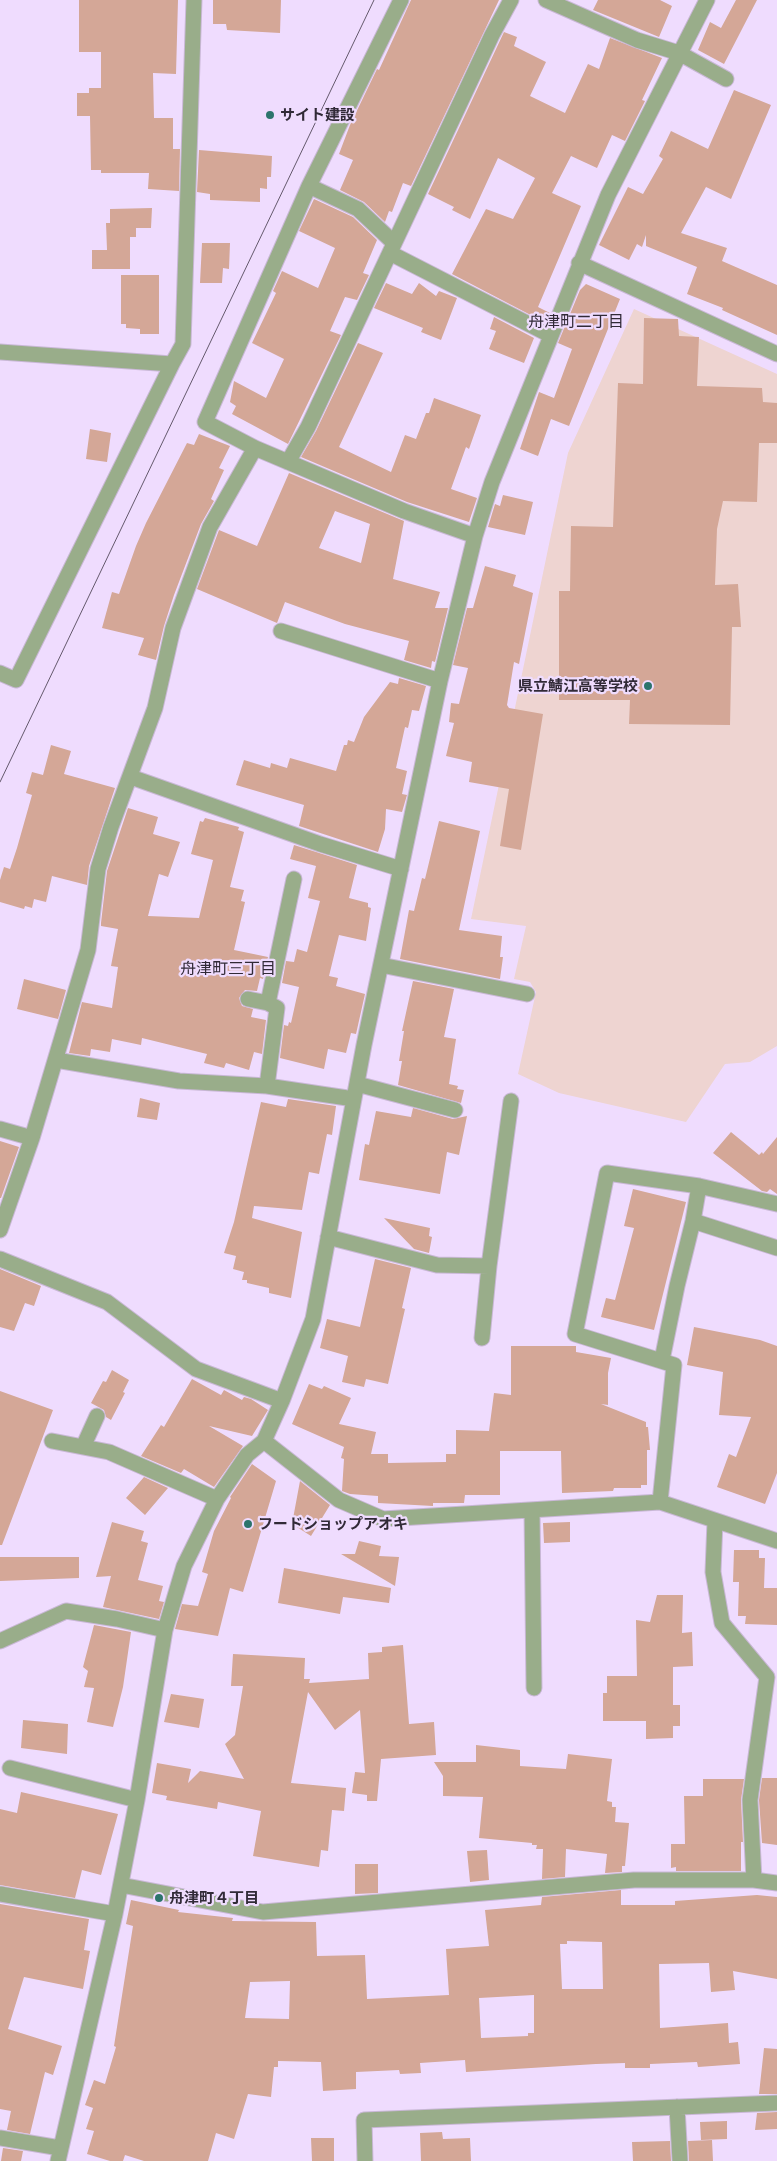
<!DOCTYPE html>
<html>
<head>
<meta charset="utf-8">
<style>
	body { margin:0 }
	canvas { display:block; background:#efdcfe }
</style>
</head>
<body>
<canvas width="777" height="2161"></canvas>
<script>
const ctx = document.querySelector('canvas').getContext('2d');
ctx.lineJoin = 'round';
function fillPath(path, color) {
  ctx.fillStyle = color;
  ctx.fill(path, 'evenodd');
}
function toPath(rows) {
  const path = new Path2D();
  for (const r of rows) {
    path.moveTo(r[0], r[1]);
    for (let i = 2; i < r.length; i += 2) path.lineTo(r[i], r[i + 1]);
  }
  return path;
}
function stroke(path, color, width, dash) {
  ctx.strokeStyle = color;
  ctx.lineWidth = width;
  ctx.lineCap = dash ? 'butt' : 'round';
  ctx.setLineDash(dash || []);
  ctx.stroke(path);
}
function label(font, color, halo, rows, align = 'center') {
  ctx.font = font + ' Ubuntu,"Noto Sans JP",sans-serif';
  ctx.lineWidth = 4.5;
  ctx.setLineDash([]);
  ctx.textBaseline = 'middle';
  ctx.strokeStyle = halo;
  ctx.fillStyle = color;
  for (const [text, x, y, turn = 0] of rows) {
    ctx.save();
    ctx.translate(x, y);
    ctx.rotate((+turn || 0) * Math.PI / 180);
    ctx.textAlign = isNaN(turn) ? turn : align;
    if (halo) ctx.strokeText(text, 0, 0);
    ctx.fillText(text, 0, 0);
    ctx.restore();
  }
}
const education = toPath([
	[634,309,777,374,777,1046,750,1062,725,1064,686,1122,559,1093,518,1074,536,992,530,982,514,979,526,926,471,919,568,453]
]);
const building = toPath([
	[79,0,178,0,176,74,153,73,154,118,173,118,173,149,180,149,179,191,148,189,149,173,101,173,101,170,91,170,90,116,77,116,77,93,89,93,89,88,101,88,101,52,79,52],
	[213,0,281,0,280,33,227,30,226,24,213,24],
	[411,0,499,0,411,186,403,183,392,212,389,211,385,222,364,202,340,190,353,160,339,154,350,125,377,69,379,70],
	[598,0,660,0,672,6,659,37,593,10],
	[736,0,757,0,724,64,698,50,710,22,721,28],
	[504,32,517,37,514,46,546,62,530,96,565,113,588,64,599,69,610,38,662,58,642,100,645,101,625,141,612,135,597,168,571,156,552,193,581,206,538,307,550,313,546,323,452,274,486,209,513,219,535,178,498,158,470,219,452,210,454,207,428,194],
	[734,90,771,105,731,199,706,187,681,233,727,248,722,261,777,285,777,335,722,310,723,308,687,294,697,267,646,246,646,235,642,247,637,244,629,260,599,245,628,187,643,194,663,159,659,156,671,131,708,149],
	[199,150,272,156,271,177,267,177,267,189,260,188,260,202,210,200,210,194,197,192],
	[314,199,353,217,377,240,363,273,369,275,357,300,345,297,330,331,341,335,288,444,232,414,236,406,230,402,234,381,266,398,284,359,252,343,276,293,273,291,282,271,318,288,335,248,299,231],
	[152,208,151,228,136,228,136,237,130,237,130,269,92,269,92,250,107,250,106,223,110,223,110,209],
	[202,243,230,243,229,269,223,268,222,283,200,283],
	[121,275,159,275,159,334,140,334,140,329,126,328,126,324,121,324],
	[386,283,412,294,419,283,436,296,439,291,457,298,441,340,421,332,423,328,374,308],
	[586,284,620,299,569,426,551,419,538,456,520,449,539,392,554,398,572,349,558,343,580,290],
	[494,317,534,338,524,363,489,349,496,331,490,329],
	[644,318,678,319,679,336,699,337,697,386,762,388,763,402,777,403,777,443,759,443,757,502,723,501,717,529,715,585,738,584,741,627,732,627,730,725,629,724,630,700,559,700,559,591,570,591,571,526,613,527,618,383,643,384],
	[358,343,383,353,339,447,391,472,405,435,416,439,426,413,429,413,434,398,481,415,469,449,466,447,451,489,477,498,469,522,407,502,301,457,316,431],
	[90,429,111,433,107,462,86,459],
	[199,434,230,446,219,468,224,470,211,499,214,501,201,524,174,595,164,626,156,660,138,655,144,638,102,628,112,592,119,594,136,546,146,523,187,443,194,445],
	[289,473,404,521,393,579,440,592,435,608,448,608,435,662,432,661,431,668,404,660,409,641,345,624,285,602,277,623,197,589,219,530,257,546],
	[335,511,370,524,361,563,319,548],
	[503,495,533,502,525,535,488,527,495,504,500,506],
	[485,566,516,575,513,586,533,593,519,664,514,662,507,705,509,708,543,714,521,850,500,846,509,789,469,782,472,762,446,756,454,723,449,722,451,703,459,704,468,668,453,665,467,608,473,608],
	[399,678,426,686,419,711,412,710,408,728,405,727,396,768,407,771,402,794,407,795,402,812,386,809,385,829,378,852,299,826,304,805,236,785,244,760,270,768,271,763,287,768,290,758,336,771,344,745,347,745,348,740,354,742,364,717,390,682,398,684],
	[51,745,71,751,64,774,115,788,89,866,87,885,52,876,46,902,34,899,32,908,25,906,24,909,0,902,0,880,4,867,10,869,17,848,32,795,26,793,32,772,43,775],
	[128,808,158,817,153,834,180,842,168,877,159,874,148,916,199,918,213,860,191,854,200,821,203,822,205,818,239,827,238,830,244,832,230,887,244,890,241,901,245,902,234,950,268,957,263,979,260,978,257,991,245,990,239,998,242,1006,253,1009,251,1017,266,1020,262,1054,254,1052,249,1070,226,1063,224,1068,204,1063,207,1054,142,1038,141,1045,112,1039,110,1052,91,1049,90,1056,69,1053,82,1002,112,1008,118,967,111,966,118,929,101,926,101,923,107,871],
	[439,821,480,831,459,930,502,936,500,957,503,957,500,979,400,959,409,910,414,911,422,878,425,879],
	[294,845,357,865,349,898,368,903,368,907,371,908,366,941,339,935,329,976,338,978,336,986,365,994,356,1034,351,1033,346,1053,328,1049,324,1069,280,1058,284,1025,288,1026,289,1022,291,1023,299,987,282,983,286,961,294,962,297,949,307,952,320,901,308,898,316,866,290,859],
	[24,979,66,990,58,1019,17,1009],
	[413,981,454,989,444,1037,456,1039,449,1084,458,1086,457,1089,464,1090,461,1103,398,1085,402,1061,399,1061,404,1031,402,1031],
	[140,1098,160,1103,157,1120,137,1117],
	[288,1099,336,1106,332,1135,327,1134,319,1174,309,1172,302,1210,254,1206,252,1218,302,1232,291,1298,269,1293,269,1288,247,1283,247,1280,242,1280,244,1272,233,1269,236,1256,224,1253,234,1222,261,1102,286,1107],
	[413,1108,453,1119,467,1116,459,1155,447,1152,440,1194,359,1180,365,1144,369,1145,376,1111,411,1117],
	[731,1132,759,1155,762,1152,763,1154,777,1137,777,1194,770,1189,767,1192,762,1191,713,1153],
	[0,1141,19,1147,1,1198,0,1198],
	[633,1189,686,1202,654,1330,601,1317,606,1298,615,1300,634,1228,624,1226],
	[384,1218,430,1228,429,1236,432,1237,429,1253,414,1249],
	[375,1259,411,1268,402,1308,405,1309,388,1384,366,1379,364,1387,342,1382,348,1356,320,1348,327,1319,360,1327],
	[0,1269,41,1286,34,1306,25,1303,14,1331,0,1327],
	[694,1327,760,1340,777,1346,777,1473,765,1504,717,1487,729,1454,736,1457,751,1417,719,1415,723,1372,687,1365],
	[511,1346,576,1346,576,1352,611,1358,608,1373,608,1405,601,1404,646,1422,646,1427,648,1427,650,1450,647,1450,647,1485,641,1485,641,1488,614,1488,613,1491,562,1493,561,1451,500,1451,500,1495,465,1495,464,1503,433,1503,433,1506,378,1503,378,1496,350,1494,342,1491,344,1459,341,1458,344,1447,292,1424,309,1384,322,1389,324,1386,351,1398,339,1424,376,1432,371,1454,388,1454,388,1463,446,1462,446,1454,456,1454,456,1430,489,1431,494,1393,511,1395],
	[112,1370,129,1380,123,1392,125,1393,111,1420,106,1417,104,1410,91,1403,103,1381,106,1382],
	[192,1379,221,1395,224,1390,242,1400,244,1397,251,1399,268,1410,252,1436,209,1426,243,1446,214,1487,184,1469,181,1473,141,1456,161,1425,164,1427],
	[0,1391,53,1410,2,1545,0,1545],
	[252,1464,276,1481,243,1592,230,1588,218,1636,175,1629,182,1604,198,1606,208,1574,202,1572,214,1531,231,1498,230,1497],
	[144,1477,168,1488,145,1515,126,1498],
	[300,1481,330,1505,311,1536,292,1524],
	[112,1522,144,1531,141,1541,148,1543,138,1580,163,1586,159,1601,164,1602,159,1619,103,1607,111,1576,96,1577],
	[570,1522,570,1542,544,1543,543,1523],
	[359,1541,381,1546,379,1556,399,1557,395,1586,341,1554,355,1554],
	[734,1550,759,1550,759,1558,765,1558,764,1588,777,1588,777,1625,745,1624,746,1616,738,1616,739,1582,733,1582],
	[0,1557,79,1557,79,1578,0,1581],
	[284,1568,391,1588,389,1603,343,1597,340,1614,278,1603],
	[657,1595,683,1595,682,1633,692,1632,693,1666,673,1667,673,1705,680,1705,680,1726,673,1726,673,1738,646,1739,646,1721,603,1721,603,1693,607,1693,607,1676,637,1676,636,1620,650,1622],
	[94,1625,131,1632,123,1687,113,1727,87,1722,94,1688,84,1687,88,1671,83,1667],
	[403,1645,409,1724,434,1722,436,1755,381,1759,377,1801,367,1801,367,1795,352,1793,355,1772,365,1773,360,1710,335,1730,308,1692,291,1783,346,1788,344,1811,332,1810,328,1851,321,1850,319,1867,253,1856,261,1811,218,1802,217,1809,166,1800,167,1796,152,1793,157,1763,191,1769,188,1783,200,1771,244,1779,225,1744,235,1735,243,1686,231,1686,233,1654,305,1658,304,1679,310,1679,309,1683,369,1679,368,1653,382,1652,382,1647],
	[171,1694,204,1699,199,1728,164,1722],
	[23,1720,68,1724,67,1754,21,1748],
	[476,1745,520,1750,520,1766,566,1769,568,1754,612,1759,607,1801,612,1802,612,1807,616,1807,615,1822,629,1823,625,1866,622,1866,622,1872,605,1873,607,1854,566,1849,565,1877,542,1879,543,1849,536,1849,537,1845,532,1845,532,1843,479,1838,483,1797,443,1796,443,1776,434,1762,476,1762],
	[762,1778,777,1778,777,1845,762,1843,759,1800],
	[703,1779,744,1779,741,1800,743,1842,741,1842,741,1871,676,1871,676,1867,671,1868,671,1844,685,1844,684,1796,703,1796],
	[21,1792,118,1814,101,1875,82,1870,75,1898,0,1885,0,1809,17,1813],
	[487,1850,489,1880,470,1882,467,1851],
	[355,1864,378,1864,378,1893,355,1894],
	[621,1890,621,1905,675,1905,675,1901,757,1895,777,1897,777,1979,733,1971,735,1990,711,1992,709,1963,659,1964,660,2028,728,2023,729,2043,738,2042,740,2064,698,2067,697,2062,650,2064,650,2068,625,2068,625,2063,596,2064,466,2072,465,2060,420,2063,421,2073,400,2074,399,2070,356,2072,356,2089,323,2091,321,2062,278,2061,278,2067,274,2067,271,2097,248,2094,234,2139,216,2133,208,2161,144,2161,125,2155,123,2161,110,2161,87,2154,94,2131,86,2129,93,2108,85,2105,94,2080,105,2084,116,2047,114,2046,133,1926,126,1924,131,1900,179,1910,178,1912,233,1918,232,1921,316,1922,317,1956,365,1955,367,1999,449,1995,446,1949,489,1946,485,1910,541,1905,542,1897],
	[567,1941,602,1942,603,1989,562,1989,560,1944,567,1944],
	[290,1981,289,2019,245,2018,250,1982],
	[534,1995,534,2033,528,2033,528,2036,481,2038,479,1998],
	[0,1904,89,1919,84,1950,90,1951,83,1989,24,1977,8,2029,62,2046,53,2075,45,2072,30,2134,7,2130,11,2111,0,2109],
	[764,2048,777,2049,777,2094,759,2094],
	[777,2112,777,2129,755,2130,757,2113],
	[727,2121,727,2139,701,2140,700,2122],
	[442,2132,443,2139,470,2138,471,2161,421,2161,420,2133],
	[311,2138,334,2138,334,2161,312,2161],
	[712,2140,713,2161,689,2161,688,2141],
	[670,2141,671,2161,633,2161,632,2142],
	[3,2148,23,2151,21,2161,1,2161]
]);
const minor = toPath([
	[401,0,309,186,205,422,255,448,404,511,475,536],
	[546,0,637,40,679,53,726,79],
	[309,186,358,209,394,243],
	[390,253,550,335],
	[579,263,777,354],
	[0,352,172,364,183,344,194,0],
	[288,462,308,427,492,35,511,0],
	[281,631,440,681],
	[0,673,16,680,172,364],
	[131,777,320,844,401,869],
	[381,965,527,994],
	[248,999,268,1003],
	[56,1060,179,1081,267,1086,354,1099],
	[357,1084,455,1110],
	[267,1086,277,1008,268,1003,294,879],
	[0,1129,32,1138],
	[693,1221,777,1248],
	[0,1230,32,1138,88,950,98,869,111,827,155,708,173,628,210,527,255,448],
	[328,1237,437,1265,489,1266,511,1101],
	[0,1259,107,1302,196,1369,282,1401],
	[482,1338,489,1266],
	[662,1360,677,1286,693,1221,699,1186],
	[52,1441,109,1452,217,1499],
	[264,1441,339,1500,383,1519,660,1502,777,1541],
	[83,1447,97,1416],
	[660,1502,674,1365,575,1334,607,1173,699,1186,777,1204],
	[532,1511,534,1688],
	[715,1521,713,1572,722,1623,767,1677,750,1800,754,1880],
	[0,1641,66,1611,117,1619,165,1630],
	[10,1768,137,1800],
	[121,1885,263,1912,634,1880,754,1880,777,1883],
	[0,1894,115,1914],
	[677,2107,680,2161],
	[0,2138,60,2148],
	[58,2161,115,1914,137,1800,165,1630,184,1566,217,1499,247,1455,264,1441,282,1401,313,1319,364,1045,440,681,475,536,492,482,608,195,707,0],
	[365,2161,364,2120,777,2103]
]);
const tram = toPath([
	[0,782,374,0]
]);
const markers = [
	[270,115,5,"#2c746c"],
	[648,686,5,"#2c746c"],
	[248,1524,5,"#2c746c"],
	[159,1898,5,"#2c746c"]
];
const poiNames = [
	["サイト建設",280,115],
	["県立鯖江高等学校",638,686,"right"],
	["フードショップアオキ",258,1524],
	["舟津町４丁目",169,1898]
];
const neighbourhoodNames = [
	["舟津町二丁目",576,322],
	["舟津町三丁目",228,969]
];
fillPath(education, '#eed4d1');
fillPath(building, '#d4a797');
stroke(minor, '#c9b8d6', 17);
stroke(minor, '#99ad8a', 15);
stroke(tram, '#64596c', 1);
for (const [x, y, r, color] of markers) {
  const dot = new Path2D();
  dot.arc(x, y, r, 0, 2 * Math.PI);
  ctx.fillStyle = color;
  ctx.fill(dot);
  stroke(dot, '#efdcfe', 2);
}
label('bold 15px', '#312a37', '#efdcfe', poiNames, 'left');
label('16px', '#312a37', '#efdcfe', neighbourhoodNames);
</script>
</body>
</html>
